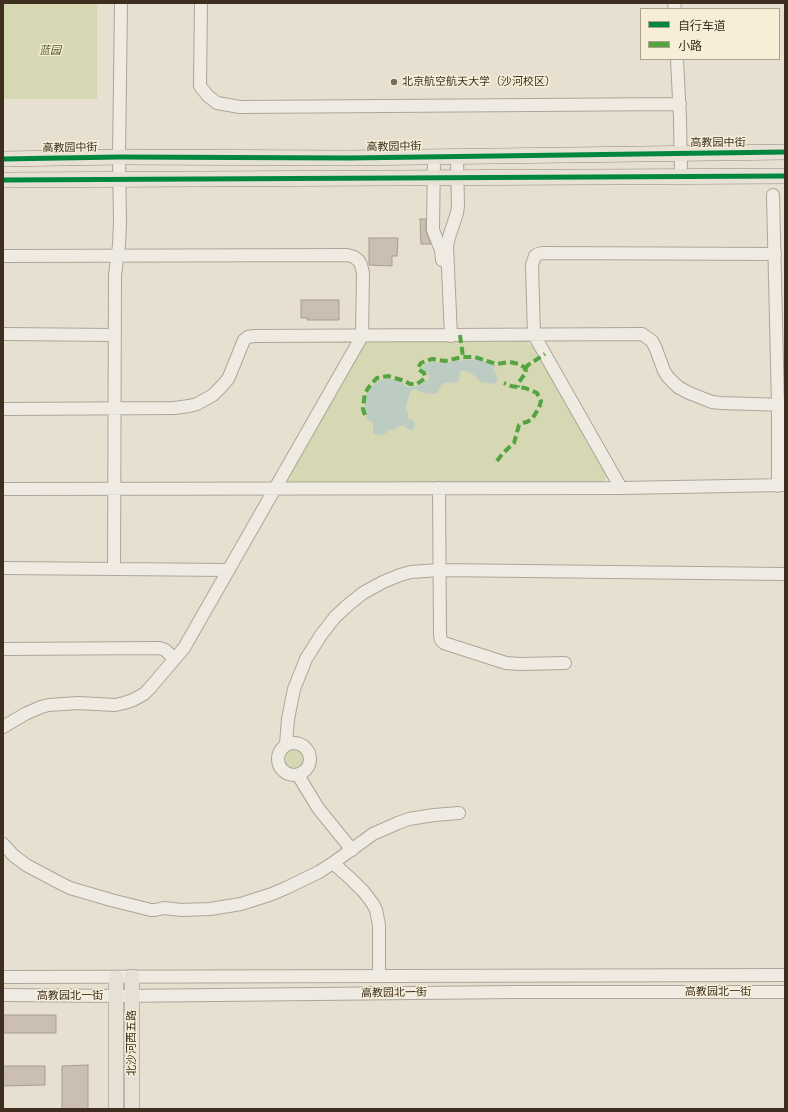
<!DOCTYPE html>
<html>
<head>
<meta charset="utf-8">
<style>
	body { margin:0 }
	#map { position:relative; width:788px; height:1112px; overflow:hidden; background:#e7e0d1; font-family:"Libre Baskerville","Noto Sans SC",serif }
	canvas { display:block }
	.frame { position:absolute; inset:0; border:4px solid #3d2e20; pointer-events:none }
	.legend { position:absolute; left:640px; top:8px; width:140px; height:52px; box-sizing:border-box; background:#f7eed8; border:1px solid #ada18e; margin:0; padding:5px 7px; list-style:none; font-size:12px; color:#3d2e20 }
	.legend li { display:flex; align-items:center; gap:8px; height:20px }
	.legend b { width:20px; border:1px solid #ada18e }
</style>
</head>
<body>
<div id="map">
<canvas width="788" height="1112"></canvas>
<div class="frame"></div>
<ul class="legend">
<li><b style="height:5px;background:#00873e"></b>自行车道</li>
<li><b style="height:5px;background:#54a441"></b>小路</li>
</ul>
</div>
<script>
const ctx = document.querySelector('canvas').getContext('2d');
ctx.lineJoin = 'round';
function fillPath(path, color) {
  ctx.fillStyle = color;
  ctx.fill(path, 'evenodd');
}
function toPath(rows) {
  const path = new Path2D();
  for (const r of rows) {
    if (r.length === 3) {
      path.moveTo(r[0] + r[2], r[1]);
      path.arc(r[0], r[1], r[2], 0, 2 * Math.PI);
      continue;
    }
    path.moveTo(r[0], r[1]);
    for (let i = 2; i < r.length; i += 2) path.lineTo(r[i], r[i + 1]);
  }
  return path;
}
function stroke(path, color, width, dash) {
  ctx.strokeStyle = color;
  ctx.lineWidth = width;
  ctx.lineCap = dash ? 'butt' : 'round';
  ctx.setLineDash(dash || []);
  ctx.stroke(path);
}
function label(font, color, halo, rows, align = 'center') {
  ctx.font = font + ' "Libre Baskerville","Noto Sans SC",serif';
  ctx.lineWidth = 3;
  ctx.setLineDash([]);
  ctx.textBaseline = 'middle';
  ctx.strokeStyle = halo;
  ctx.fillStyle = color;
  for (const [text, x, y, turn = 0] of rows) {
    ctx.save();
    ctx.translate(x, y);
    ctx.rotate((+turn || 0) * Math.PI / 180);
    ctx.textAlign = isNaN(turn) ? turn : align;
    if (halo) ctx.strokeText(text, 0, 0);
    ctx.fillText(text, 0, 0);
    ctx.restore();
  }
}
const green = toPath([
	[3,3,97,3,97,99,3,99],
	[522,340,530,344,535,349,608,472,604,483,290,483,287,480,364,344,367,342,376,341],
	[295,759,11]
]);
const water = toPath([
	[478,359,496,365,494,368,493,370,498,378,497,381,494,384,481,382,475,376,472,374,465,371,461,371,459,373,460,377,458,382,445,383,441,385,438,392,436,394,424,393,415,389,412,390,410,393,405,408,406,410,408,412,408,418,409,420,411,419,415,423,414,429,411,430,409,430,404,425,397,427,395,430,388,429,387,432,383,435,374,434,373,433,373,423,367,419,366,411,365,409,365,398,367,394,369,389,373,386,376,382,387,378,399,381,408,387,418,386,429,379,429,374,421,370,421,368,424,365,432,362,445,363,462,360]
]);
const building = toPath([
	[420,219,426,219,426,232,431,244,421,244,420,219],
	[369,238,398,238,397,256,392,256,392,266,369,265,369,238],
	[301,300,339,300,339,320,307,320,308,318,301,318,301,300],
	[3,1015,56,1015,56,1033,3,1033,3,1015],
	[88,1065,88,1109,62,1109,62,1066,88,1065],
	[3,1066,45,1066,45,1085,3,1086,3,1066]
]);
const minor = toPath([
	[201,3,200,86,208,96,217,103,240,107,680,104],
	[674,3,675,9],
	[677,59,680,119,681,177],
	[434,157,433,230,441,250,442,260],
	[773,195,778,405,778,486],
	[3,256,347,255,354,257,359,261,361,265,363,273,362,336,184,648,149,689,144,694,133,700,124,703,115,705,78,703,49,705,41,707,25,714,3,727],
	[3,334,115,335],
	[451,336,447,246,449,237,457,213,458,206,457,156],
	[3,409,174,408,189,406,197,404,213,395,220,388,228,379,231,372,244,340,248,337,254,336,642,334,652,341,656,349,664,371,668,377,678,387,689,393,712,402,721,403,785,405],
	[439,488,440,635,441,640,444,643,450,645,506,663,520,664,565,663],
	[621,488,534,335,532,265,535,256,538,254,543,253,775,254],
	[3,489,621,488,785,485],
	[3,568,229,570],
	[114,569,115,275,119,245,120,223,119,157,121,3],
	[3,649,159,648,165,650,175,659],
	[294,759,16],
	[286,744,288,719,294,689,306,659,321,635,335,617,348,605,363,593,383,582,400,575,411,572,439,570,785,574],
	[298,775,318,808,352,850],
	[3,844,13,855,26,865,60,883,70,888,111,900,151,910,155,910,164,908,181,910,210,909,241,904,272,894,286,888,319,872,333,863,373,834,398,823,409,819,434,815,459,813],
	[333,863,351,879,364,892,373,904,376,910,379,925,379,976],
	[3,977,785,975],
	[3,995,117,996,515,992,785,992]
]);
const major = toPath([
	[3,159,119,157,349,158,785,152],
	[3,180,785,176],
	[116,1109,116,978],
	[132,1109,132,977]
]);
const quiet = toPath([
	[460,335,463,357],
	[525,369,528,365,545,354],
	[365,415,363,409,364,400,365,393,371,384,377,378,388,376,405,381,410,384,417,384,424,379,425,376,424,373,418,369,419,366,421,363,429,360,432,359,445,361,463,357,475,357,496,364,510,362,519,364,524,367,526,371,524,375,519,382,518,387],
	[497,461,503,453,514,443,519,425,522,423,527,422,532,419,539,408,541,401,537,393,535,392,525,388,511,386,504,383]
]);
const cycleway = toPath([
	[3,159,119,157,349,158,785,152],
	[3,180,785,176]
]);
const markers = [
	[394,82,4,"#786c5e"]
];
const parkNames = [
	["蓝园",50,51]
];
const poiNames = [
	["北京航空航天大学（沙河校区）",402,82]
];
const streetNames = [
	["高教园中街",718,143],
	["高教园中街",394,147,-1],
	["高教园中街",70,148,-1],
	["高教园北一街",718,992],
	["高教园北一街",394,993,-1],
	["高教园北一街",70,996],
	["北沙河西五路",132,1043,-90]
];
fillPath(green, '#d6d7b3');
fillPath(water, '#bcccc2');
fillPath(building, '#cbbfb2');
stroke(building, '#a89c90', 1);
stroke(minor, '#ada599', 14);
stroke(major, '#928b80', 16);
stroke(minor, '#efebe3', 12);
stroke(major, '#e6e1d4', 15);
stroke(quiet, '#54a441', 4, [8, 4]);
stroke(cycleway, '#00873e', 5);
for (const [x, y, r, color] of markers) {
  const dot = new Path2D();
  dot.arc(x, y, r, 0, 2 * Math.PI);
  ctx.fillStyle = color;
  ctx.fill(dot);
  stroke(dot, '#f7eed8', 1.5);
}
label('italic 11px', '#4d5a26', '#f7eed8', parkNames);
label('11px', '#3d2e20', '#f7eed8', poiNames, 'left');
label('11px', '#3d2e20', '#f7eed8', streetNames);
</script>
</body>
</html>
